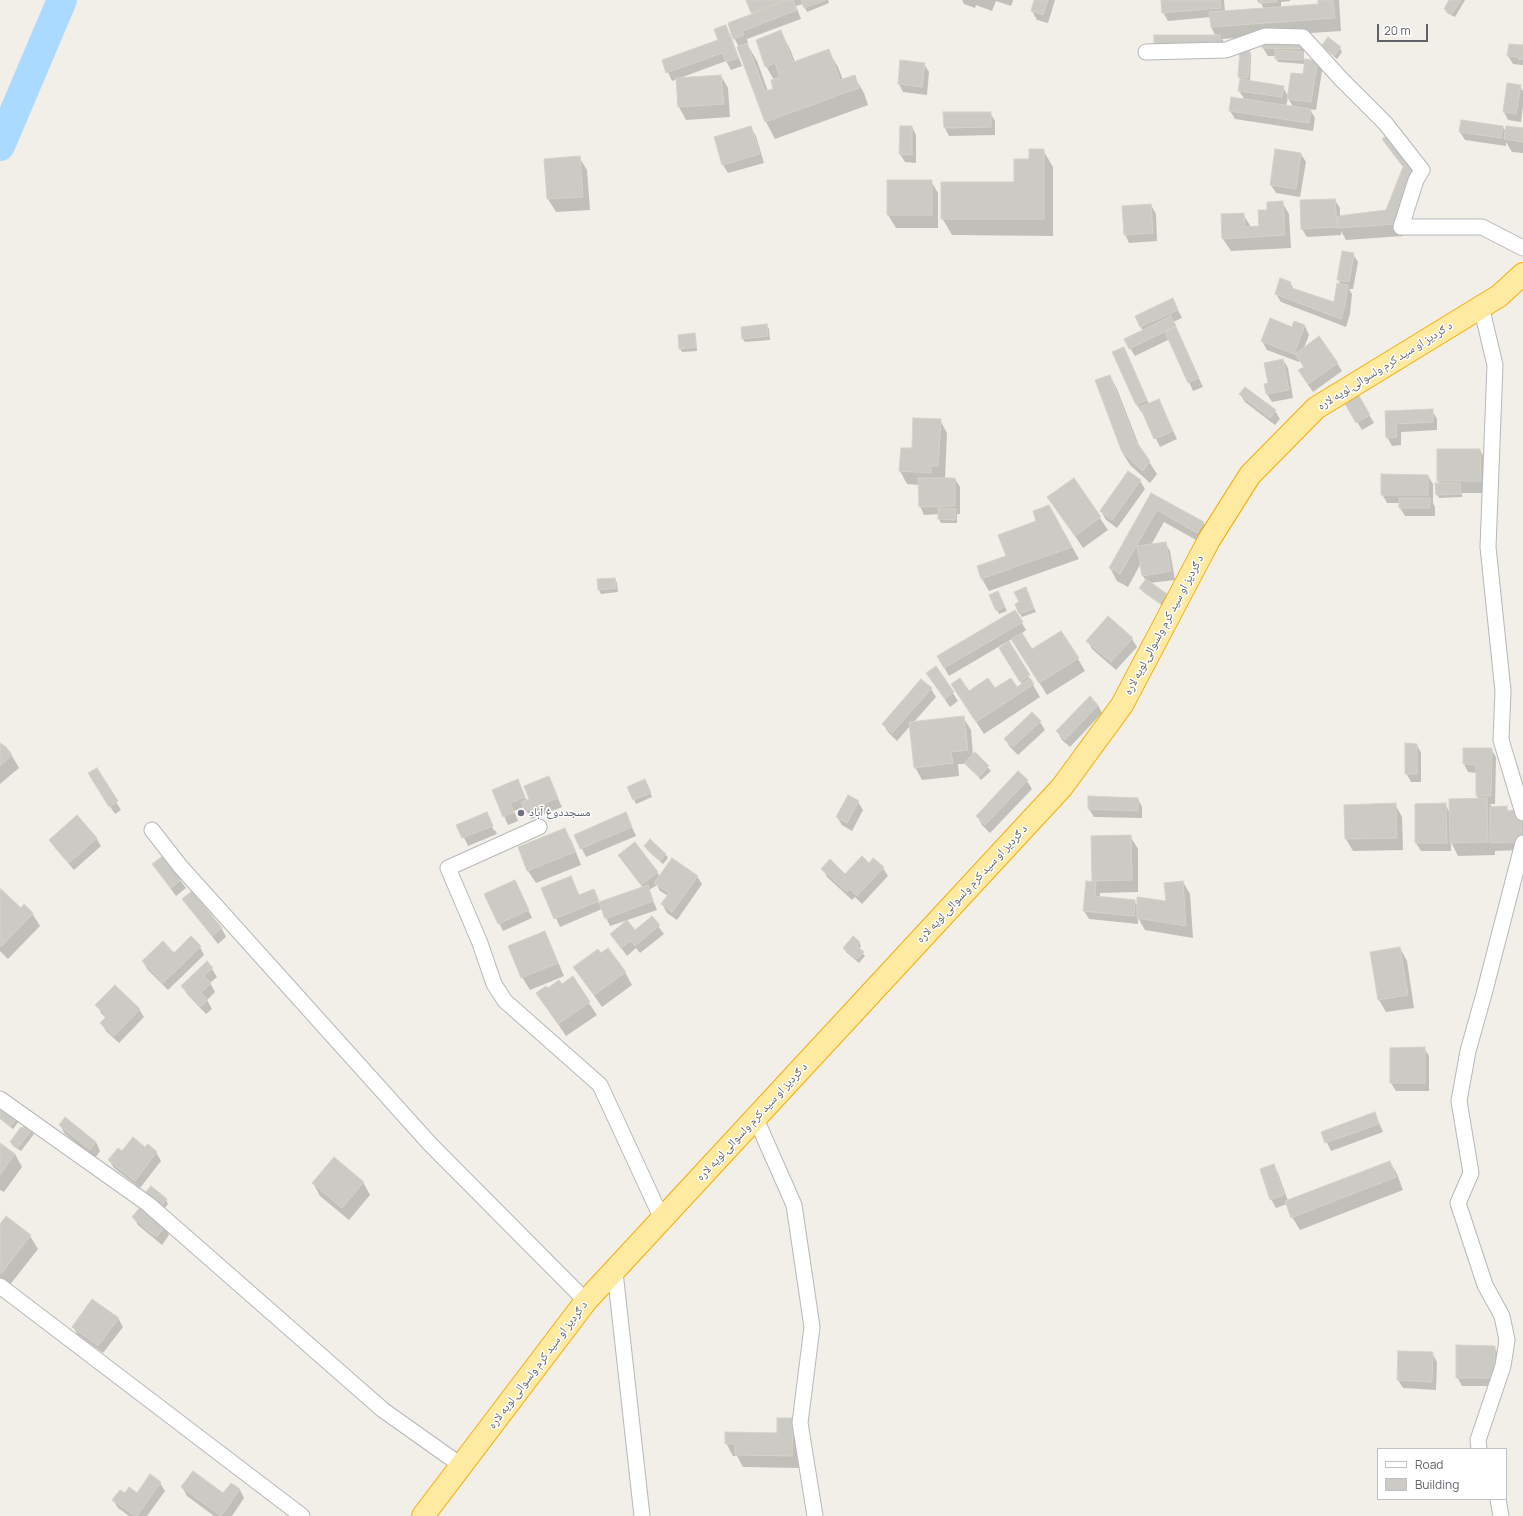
<!DOCTYPE html>
<html>
<head>
<meta charset="utf-8">
<style>
	body { margin:0 }
	#map { position:relative; width:1523px; height:1516px; overflow:hidden; background:#f1efe8; font-family:Manrope,sans-serif }
	canvas { display:block }
	.legend { position:absolute; left:1377px; top:1448px; width:130px; height:52px; box-sizing:border-box; background:#fff; border:1px solid #bfc1c3; margin:0; padding:5px 7px; list-style:none; font-size:12px; color:#5f6368 }
	.legend li { display:flex; align-items:center; gap:8px; height:20px }
	.legend b { width:20px; border:1px solid #bfc1c3 }
	.scale { position:absolute; left:1377px; top:24px; width:51px; height:18px; box-sizing:border-box; border:2px solid #5f6368; border-top:0; padding-left:5px; font-size:12px; line-height:14px; white-space:nowrap; color:#5f6368; -webkit-text-stroke:3px #fff; paint-order:stroke }
</style>
</head>
<body>
<div id="map">
<canvas width="1523" height="1516"></canvas>
<ul class="legend">
<li><b style="height:5px;background:#fff"></b>Road</li>
<li><b style="height:11px;background:#cccac5"></b>Building</li>
</ul>
<div class="scale">20 m</div>
</div>
<script>
const ctx = document.querySelector('canvas').getContext('2d');
ctx.lineJoin = 'round';
function fillPath(path, color) {
  ctx.fillStyle = color;
  ctx.fill(path, 'evenodd');
}
function toPath(rows) {
  const path = new Path2D();
  for (const r of rows) {
    path.moveTo(r[0], r[1]);
    for (let i = 2; i < r.length; i += 2) path.lineTo(r[i], r[i + 1]);
  }
  return path;
}
function stroke(path, color, width, dash) {
  ctx.strokeStyle = color;
  ctx.lineWidth = width;
  ctx.lineCap = dash ? 'butt' : 'round';
  ctx.setLineDash(dash || []);
  ctx.stroke(path);
}
function label(font, color, halo, rows, align = 'center') {
  ctx.font = font + ' Manrope,"Noto Naskh Arabic",sans-serif';
  ctx.lineWidth = 3;
  ctx.setLineDash([]);
  ctx.textBaseline = 'middle';
  ctx.strokeStyle = halo;
  ctx.fillStyle = color;
  for (const [text, x, y, turn = 0] of rows) {
    ctx.save();
    ctx.translate(x, y);
    ctx.rotate((+turn || 0) * Math.PI / 180);
    ctx.textAlign = isNaN(turn) ? turn : align;
    if (halo) ctx.strokeText(text, 0, 0);
    ctx.fillText(text, 0, 0);
    ctx.restore();
  }
}
const shadow = toPath([
	[747,0,828,0,829,3,807,12,803,4,796,6,801,19,747,39,748,43,747,44,757,61,768,91,775,89,774,80,766,66,781,32,790,49,795,62,828,50,838,67,843,80,854,76,864,93,868,105,775,139,766,122,738,47,739,47,734,38,753,15],
	[962,0,1013,0,1013,1,1011,6,996,1,992,11,976,5,975,8,964,4],
	[1036,0,1055,0,1048,23,1037,20,1032,11],
	[1173,0,1224,0,1225,12,1264,9,1261,3,1259,3,1257,0,1290,0,1290,1,1281,2,1281,8,1319,5,1319,0,1339,0,1341,31,1222,39,1225,44,1224,52,1211,27,1211,17,1168,21,1163,12],
	[1451,0,1465,0,1455,17,1447,13,1445,9],
	[725,26,730,34,742,66,731,70,726,61,680,78,721,76,728,88,730,117,686,120,679,107,677,79,672,81,663,61,719,41],
	[1329,38,1340,48,1342,52,1337,59,1325,49,1323,46],
	[1299,41,1304,49,1304,60,1317,62,1322,71,1316,110,1310,109,1315,118,1313,131,1235,119,1230,111,1245,100,1239,91,1241,80,1239,77,1249,50,1251,54,1250,82,1283,87,1288,96,1303,76,1305,64,1278,62,1276,56,1268,56,1263,48],
	[1288,98,1293,107,1286,106],
	[1523,46,1523,65,1513,64,1508,56],
	[924,64,929,72,927,95,903,92,899,84],
	[1520,86,1523,91,1523,106,1521,122,1508,120,1504,112],
	[990,113,995,121,995,135,949,136,945,128],
	[1462,121,1503,127,1506,132,1523,129,1523,153,1512,152,1506,142,1506,146,1465,140,1460,132],
	[912,127,916,135,916,163,905,162,900,154],
	[751,128,756,136,764,163,728,173,723,165,715,138],
	[1389,135,1423,183,1403,236,1346,240,1341,231,1341,235,1307,237,1302,229,1335,200,1340,208,1340,217,1386,211,1404,168,1385,143],
	[1043,150,1053,167,1053,236,952,235,942,218,1015,183,1030,160],
	[1301,154,1306,162,1300,197,1276,193,1271,185],
	[579,157,587,170,590,210,556,212,548,199,545,160],
	[931,181,938,193,938,228,896,228,888,215],
	[1282,202,1289,214,1291,248,1231,251,1223,239,1243,214,1251,227,1260,227,1268,210],
	[1151,205,1156,214,1157,241,1129,243,1125,234],
	[1353,254,1358,262,1353,289,1349,289,1352,294,1350,314,1346,327,1281,302,1276,294,1290,282,1294,290,1335,303,1341,285,1338,279],
	[1177,308,1182,318,1173,322,1203,387,1193,391,1170,339,1135,356,1130,348,1143,331,1136,317],
	[1295,323,1305,326,1309,335,1304,348,1337,363,1342,371,1313,392,1304,379,1304,368,1299,360,1299,362,1267,350,1262,341,1293,328],
	[766,325,769,329,770,340,745,342,743,339],
	[694,334,696,338,697,351,682,352,680,348],
	[1114,352,1128,356,1149,404,1163,409,1177,439,1160,447,1143,412,1142,413,1137,405],
	[1283,360,1288,368,1293,398,1272,402,1267,394,1265,385,1269,384],
	[1110,376,1117,389,1140,448,1157,474,1150,483,1130,465,1122,452],
	[1240,394,1275,411,1280,419,1275,425,1245,402],
	[1358,395,1374,423,1362,430,1345,402],
	[1432,410,1437,419,1437,430,1401,432,1401,445,1392,446,1387,437,1386,412],
	[940,420,947,433,945,479,955,479,960,487,960,514,957,514,957,523,941,523,939,519,939,514,924,515,920,506,919,485,907,484,900,471,902,449,913,449],
	[1480,450,1487,463,1487,493,1462,493,1462,497,1439,498,1437,494,1440,484,1438,481],
	[1428,476,1433,484,1433,503,1435,507,1435,516,1405,516,1400,508,1400,503,1387,503,1382,494],
	[1074,480,1108,530,1083,548,1049,497],
	[1140,481,1145,489,1117,528,1106,520,1101,511],
	[1152,494,1203,522,1210,535,1205,545,1164,522,1151,545,1165,543,1170,551,1175,580,1150,583,1166,595,1168,599,1163,606,1143,592,1140,588,1146,581,1143,576,1141,563,1128,587,1117,581,1110,568],
	[1056,519,1079,559,989,591,982,579,1007,557],
	[615,579,617,583,618,592,601,594,599,590,598,580],
	[1027,592,1036,612,1022,617,1020,614,1020,603],
	[990,595,999,595,1007,611,999,614],
	[1015,611,1026,630,1021,634,1031,650,1078,659,1085,671,1047,695,1012,639,949,676,938,657],
	[1132,639,1137,647,1116,670,1092,649,1088,641],
	[1009,643,1040,697,984,734,960,697,969,692,1017,688,1022,684,1001,648],
	[936,667,958,701,950,707,932,681],
	[931,689,936,697,913,723,963,717,971,730,973,755,975,754,991,771,981,780,966,764,958,764,959,776,922,780,915,767,910,726,897,741,888,732,883,724],
	[1098,705,1102,713,1070,747,1062,740,1057,731],
	[1040,722,1045,730,1018,755,1010,747,1005,739],
	[0,744,5,748,12,756,19,768,0,784],
	[1417,745,1421,753,1421,782,1411,782,1406,773],
	[1464,749,1491,749,1496,757,1495,804,1490,804,1492,807,1506,807,1509,812,1523,815,1523,850,1495,851,1495,855,1458,856,1451,842,1451,851,1421,851,1416,843,1416,805,1445,804,1450,813,1479,799,1477,796,1477,773,1468,772,1464,764],
	[96,769,121,810,115,814,94,782],
	[548,777,562,807,531,819,524,807,514,811,518,821,508,825,504,816,517,781,527,801,530,800],
	[1027,781,1032,789,990,833,982,825,977,816],
	[647,784,652,797,636,804,629,788],
	[1138,799,1142,807,1142,818,1094,817,1089,809],
	[858,802,863,810,852,831,842,825,837,817],
	[1395,804,1402,817,1403,850,1353,851,1346,839],
	[487,813,491,820,490,820,494,831,495,830,497,834,468,846,458,825],
	[626,814,636,836,586,857,575,835],
	[565,829,572,842,581,865,536,883,528,871,519,848],
	[1130,836,1138,849,1138,892,1100,893,1100,898,1134,901,1138,907,1167,902,1183,882,1190,894,1193,938,1145,930,1138,918,1138,924,1089,919,1084,911,1094,883,1093,880],
	[96,838,101,846,74,870,55,848,50,840],
	[650,841,666,855,668,858,663,864,647,850,645,846],
	[619,856,657,872,660,877,697,876,702,884,677,920,667,913,662,904,668,896,660,891,657,885,649,890,657,910,610,926,602,909,560,927,543,889,570,877,580,896,595,897,599,903,601,903,643,888],
	[163,857,186,888,176,896,153,865],
	[874,859,883,868,888,876,862,904,855,897,852,900,827,877,823,869,845,875,869,864],
	[519,890,532,918,503,931,499,923],
	[1,891,21,909,32,913,40,926,8,959,0,951,0,892],
	[192,893,222,929,226,937,218,944,189,907,184,899],
	[652,918,664,934,640,953,636,948,627,956,611,934,635,932],
	[544,932,551,945,564,976,530,990,522,977],
	[859,942,861,946,859,949,865,956,859,963,846,952,844,948],
	[200,947,204,955,168,990,148,970,143,962],
	[1400,948,1407,961,1414,1008,1386,1012,1379,1000],
	[601,954,625,972,632,985,602,1007,574,967],
	[212,969,217,977,210,983,215,992,207,1000,212,1009,206,1014,187,994,182,986],
	[572,978,597,1015,566,1036,537,993,561,985],
	[97,1005,139,1009,144,1017,119,1043,106,1031,101,1023,106,1018,101,1013],
	[1424,1048,1429,1056,1429,1091,1396,1091,1391,1083,1391,1049],
	[0,1110,19,1121,13,1129,0,1119],
	[1375,1113,1383,1132,1331,1151,1322,1132],
	[65,1119,96,1142,100,1151,95,1158,65,1134,60,1125],
	[21,1128,31,1130,34,1134,21,1151,13,1146,11,1142],
	[0,1144,15,1154,22,1167,4,1192,0,1190],
	[123,1152,156,1152,161,1161,140,1188,114,1168,109,1160],
	[1390,1162,1397,1174,1403,1190,1300,1230,1292,1217,1287,1204,1276,1208,1271,1199,1274,1165,1278,1173,1288,1201],
	[363,1182,370,1195,349,1220,320,1196,313,1183],
	[146,1199,166,1200,168,1204,161,1212],
	[133,1217,165,1227,169,1235,162,1245,138,1225],
	[7,1218,30,1236,38,1249,9,1286,0,1280,0,1226],
	[118,1318,123,1327,103,1353,78,1335,73,1327],
	[1494,1347,1499,1355,1498,1386,1462,1386,1457,1377],
	[1432,1353,1437,1362,1436,1390,1403,1388,1398,1380],
	[792,1419,800,1432,799,1468,743,1467,737,1456,733,1456,726,1443,778,1434],
	[160,1483,165,1491,147,1516,129,1516,118,1508,113,1500,125,1494,137,1494],
	[231,1484,240,1490,244,1498,232,1516,214,1516,187,1496,182,1487,224,1494]
]);
const river = toPath([
	[0,146,62,0]
]);
const building = toPath([
	[746,0,786,0,751,13,746,0],
	[789,0,793,0,797,10,743,31,744,35,733,39,728,23,789,0],
	[801,0,826,0,804,8,801,0],
	[1034,0,1048,0,1043,15,1031,11,1034,0],
	[1161,0,1220,0,1221,8,1162,13,1161,0],
	[1259,0,1277,0,1277,2,1260,3,1259,0],
	[1318,0,1333,0,1335,18,1211,27,1209,12,1318,4,1318,0],
	[1449,0,1461,0,1452,14,1444,9,1449,0],
	[726,25,738,58,726,62,722,53,666,73,662,60,718,40,714,29,726,25],
	[781,30,793,62,829,49,840,80,855,75,859,88,765,122,737,47,747,43,765,91,773,89,771,80,780,77,775,63,765,67,756,40,781,30],
	[1154,35,1220,35,1220,44,1154,45,1154,35],
	[1328,37,1341,47,1334,56,1322,45,1328,37],
	[1262,39,1300,40,1300,49,1262,48,1262,39],
	[1509,44,1523,45,1523,59,1518,59,1519,57,1507,56,1509,44],
	[1240,49,1250,49,1248,78,1238,77,1240,49],
	[1275,50,1303,52,1303,60,1275,59,1275,50],
	[1305,59,1318,61,1311,102,1287,99,1291,73,1303,74,1305,59],
	[900,60,925,63,922,87,898,84,900,60],
	[721,75,724,104,678,107,676,78,721,75],
	[1240,79,1284,86,1282,97,1238,91,1240,79],
	[1507,83,1521,85,1516,114,1503,112,1507,83],
	[1231,97,1311,109,1309,123,1229,111,1231,97],
	[943,112,991,112,991,127,944,128,943,112],
	[1461,120,1503,126,1501,138,1459,132,1461,120],
	[751,126,760,154,722,165,714,137,751,126],
	[900,126,912,126,912,155,899,154,900,126],
	[1506,126,1523,128,1523,142,1504,139,1506,126],
	[1390,133,1409,158,1401,164,1382,139,1390,133],
	[1029,149,1044,149,1044,219,941,219,941,182,1014,182,1014,159,1029,159,1029,149],
	[1275,149,1301,153,1296,189,1270,185,1275,149],
	[580,156,583,197,547,199,544,159,580,156],
	[1405,162,1416,169,1396,224,1338,228,1338,216,1386,210,1405,162],
	[887,180,932,180,932,215,887,215,887,180],
	[1335,199,1337,227,1301,229,1300,200,1335,199],
	[1283,201,1285,235,1222,239,1221,214,1244,213,1245,227,1259,226,1258,210,1267,210,1267,202,1283,201],
	[1151,204,1153,233,1124,235,1122,206,1151,204],
	[1342,251,1354,253,1349,282,1337,280,1342,251],
	[1280,278,1291,282,1289,287,1334,302,1337,283,1348,285,1345,306,1341,319,1275,294,1280,278],
	[1173,298,1178,310,1140,327,1135,316,1173,298],
	[1171,316,1176,326,1129,349,1124,339,1171,316],
	[1270,318,1292,327,1294,321,1305,325,1294,354,1261,341,1270,318],
	[767,324,768,336,742,339,741,327,767,324],
	[1176,327,1199,378,1188,383,1165,332,1176,327],
	[695,333,696,347,679,349,678,335,695,333],
	[1319,336,1338,363,1308,384,1298,370,1304,367,1295,354,1319,336],
	[1124,347,1147,400,1136,405,1112,352,1124,347],
	[1283,359,1289,390,1266,394,1264,384,1268,383,1264,363,1283,359],
	[1110,375,1135,440,1150,461,1143,471,1122,452,1095,380,1110,375],
	[1245,387,1276,410,1270,418,1239,394,1245,387],
	[1358,394,1370,415,1356,423,1344,402,1358,394],
	[1159,399,1173,431,1154,439,1140,407,1159,399],
	[1433,409,1433,422,1396,424,1397,437,1386,438,1385,411,1433,409],
	[913,418,941,419,938,466,931,466,931,473,899,471,901,448,912,448,913,418],
	[1437,449,1480,449,1481,481,1437,481,1437,449],
	[1128,471,1141,480,1112,520,1100,511,1128,471],
	[1381,474,1428,475,1428,495,1381,495,1381,474],
	[918,478,955,478,955,506,919,507,918,478],
	[1074,478,1101,517,1075,536,1047,497,1074,478],
	[1435,483,1460,483,1461,494,1436,495,1435,483],
	[1151,493,1204,522,1197,533,1157,510,1120,574,1109,568,1151,493],
	[1399,498,1430,498,1430,508,1399,508,1399,498],
	[1049,505,1072,547,981,579,977,566,1006,556,998,535,1036,521,1033,511,1049,505],
	[938,508,956,509,955,520,938,519,938,508],
	[1166,542,1171,571,1142,576,1137,546,1166,542],
	[615,578,616,588,598,590,597,579,615,578],
	[1146,579,1167,594,1160,603,1139,588,1146,579],
	[1026,587,1034,608,1019,614,1015,604,1019,602,1014,592,1026,587],
	[998,591,1005,607,996,611,989,595,998,591],
	[1015,610,1023,622,944,668,937,656,1015,610],
	[1108,616,1133,638,1111,662,1086,641,1108,616],
	[1061,631,1079,658,1039,683,1011,639,1022,633,1032,649,1061,631],
	[1009,641,1030,675,1020,682,999,648,1009,641],
	[936,666,954,692,945,699,926,673,936,666],
	[960,678,969,691,988,678,995,688,1011,678,1017,687,1030,678,1034,684,976,722,951,684,960,678],
	[921,679,932,688,892,733,882,724,921,679],
	[1090,696,1098,705,1065,740,1056,731,1090,696],
	[1032,712,1041,721,1013,747,1004,739,1032,712],
	[964,716,968,750,951,752,953,763,914,768,909,722,964,716],
	[0,743,6,747,12,755,0,766,0,743],
	[1405,743,1417,744,1417,774,1405,774,1405,743],
	[1463,748,1492,748,1491,796,1476,796,1476,765,1463,764,1463,748],
	[975,752,989,766,979,777,964,763,975,752],
	[97,768,118,801,109,807,88,773,97,768],
	[1018,771,1028,780,985,825,976,816,1018,771],
	[549,776,558,798,525,811,521,802,529,799,524,786,549,776],
	[518,779,525,797,510,803,514,812,503,817,492,790,518,779],
	[645,779,651,793,633,800,627,787,645,779],
	[848,795,859,801,847,823,836,817,848,795],
	[1088,796,1138,798,1138,811,1088,809,1088,796],
	[1487,798,1488,842,1450,843,1449,799,1487,798],
	[1396,803,1397,838,1345,839,1344,805,1396,803],
	[1446,803,1447,843,1415,843,1415,804,1446,803],
	[1507,806,1507,811,1521,810,1522,842,1490,843,1490,807,1507,806],
	[487,812,493,826,462,838,456,825,487,812],
	[626,812,632,827,580,849,574,835,626,812],
	[77,815,97,838,69,863,49,840,77,815],
	[565,828,575,852,527,871,518,847,565,828],
	[1131,835,1132,880,1092,881,1091,836,1131,835],
	[650,839,666,854,660,861,644,846,650,839],
	[635,842,658,872,641,885,618,855,635,842],
	[164,855,182,879,171,888,152,864,164,855],
	[862,856,869,863,873,858,884,867,857,896,850,889,847,892,821,869,830,859,845,874,862,856],
	[672,858,698,876,672,912,661,904,669,893,654,883,672,858],
	[571,876,579,895,594,889,599,901,554,919,541,888,571,876],
	[515,880,529,910,498,924,484,894,515,880],
	[1086,881,1096,882,1095,896,1135,900,1134,916,1083,911,1086,881],
	[1183,881,1186,926,1137,918,1137,897,1166,901,1164,883,1183,881],
	[648,885,653,901,605,919,599,902,648,885],
	[1,889,21,908,24,904,33,913,1,947,0,891,1,889],
	[192,891,222,928,212,936,182,899,192,891],
	[652,916,660,925,635,946,631,941,621,948,610,934,627,920,635,930,652,916],
	[545,931,558,963,521,978,508,946,545,931],
	[191,936,201,946,163,983,142,961,163,941,174,953,191,936],
	[853,936,860,942,857,946,864,952,857,959,843,948,853,936],
	[1400,947,1408,995,1378,1000,1370,952,1400,947],
	[608,948,626,972,594,995,573,967,598,949,601,953,608,948],
	[207,961,213,968,204,976,211,983,201,993,208,1000,201,1007,181,986,207,961],
	[573,976,590,1002,558,1024,536,993,546,986,548,988,559,980,562,984,573,976],
	[115,985,140,1009,114,1036,100,1023,107,1016,95,1005,115,985],
	[1425,1047,1425,1083,1390,1083,1390,1048,1425,1047],
	[2,1105,18,1117,11,1126,0,1118,0,1109,2,1105],
	[1375,1112,1379,1124,1325,1143,1321,1132,1375,1112],
	[65,1117,96,1142,90,1150,59,1125,65,1117],
	[25,1124,32,1129,18,1148,10,1142,21,1127,23,1128,25,1124],
	[133,1137,145,1147,148,1144,157,1152,135,1181,108,1160,118,1148,122,1151,133,1137],
	[0,1143,15,1154,0,1175,0,1143],
	[334,1157,364,1182,342,1208,312,1183,334,1157],
	[1390,1161,1396,1177,1291,1218,1285,1201,1390,1161],
	[1274,1164,1284,1195,1270,1200,1260,1169,1274,1164],
	[151,1186,167,1199,159,1209,143,1195,151,1186],
	[141,1206,165,1227,156,1237,132,1217,141,1206],
	[6,1216,31,1235,1,1274,0,1224,6,1216],
	[92,1299,119,1318,98,1346,72,1327,92,1299],
	[1456,1345,1495,1346,1494,1378,1456,1378,1456,1345],
	[1398,1351,1433,1352,1432,1382,1397,1380,1398,1351],
	[777,1418,793,1418,792,1456,735,1455,735,1444,725,1444,725,1432,777,1433,777,1418],
	[193,1471,223,1493,231,1483,240,1489,221,1516,181,1487,193,1471],
	[150,1474,161,1482,137,1516,135,1516,112,1500,120,1490,125,1493,129,1487,137,1493,150,1474]
]);
const minor = toPath([
	[1146,52,1226,50,1265,36,1303,37,1341,79,1386,124,1422,170,1416,180,1401,227,1482,227,1523,248],
	[1481,306,1495,365,1488,547,1503,691,1501,740,1523,813],
	[539,827,448,868,480,943,494,984,505,1001,600,1085,662,1219],
	[152,830,180,866,430,1144,586,1301],
	[0,1099,148,1204,383,1410,462,1466],
	[756,1119,794,1205,812,1327,800,1423,815,1516],
	[615,1272,642,1516],
	[0,1286,302,1516],
	[1479,1449,1478,1440,1503,1366,1507,1340,1502,1316,1485,1285,1458,1203,1471,1173,1459,1101,1468,1051,1484,994,1523,843],
	[1498,1499,1501,1516]
]);
const trunk = toPath([
	[423,1516,586,1301,1062,787,1122,705,1209,540,1250,475,1316,408,1499,296,1523,274]
]);
const markers = [
	[521,813,4,"#6b7280"]
];
const streetNames = [
	["د ګردیز او سید کرم ولسوالۍ لویه لاره",1385,366,-32],
	["د ګردیز او سید کرم ولسوالۍ لویه لاره",1164,625,-62],
	["د ګردیز او سید کرم ولسوالۍ لویه لاره",972,884,-47],
	["د ګردیز او سید کرم ولسوالۍ لویه لاره",752,1122,-47],
	["د ګردیز او سید کرم ولسوالۍ لویه لاره",538,1365,-53]
];
const worshipNames = [
	["مسجددوغ آباد",529,813]
];
fillPath(shadow, '#0003');
stroke(river, '#aadaff', 30);
fillPath(building, '#cccac5');
stroke(building, '#d6d1c6', 1);
stroke(minor, '#b5b8bc', 17);
stroke(trunk, '#f9ab00', 24);
stroke(minor, '#fff', 15);
stroke(trunk, '#feeaa1', 22);
for (const [x, y, r, color] of markers) {
  const dot = new Path2D();
  dot.arc(x, y, r, 0, 2 * Math.PI);
  ctx.fillStyle = color;
  ctx.fill(dot);
  stroke(dot, '#fff', 1.5);
}
label('12px', '#5f6368', '#fff', streetNames);
label('12px', '#5b616d', '#fff', worshipNames, 'left');
</script>
</body>
</html>
